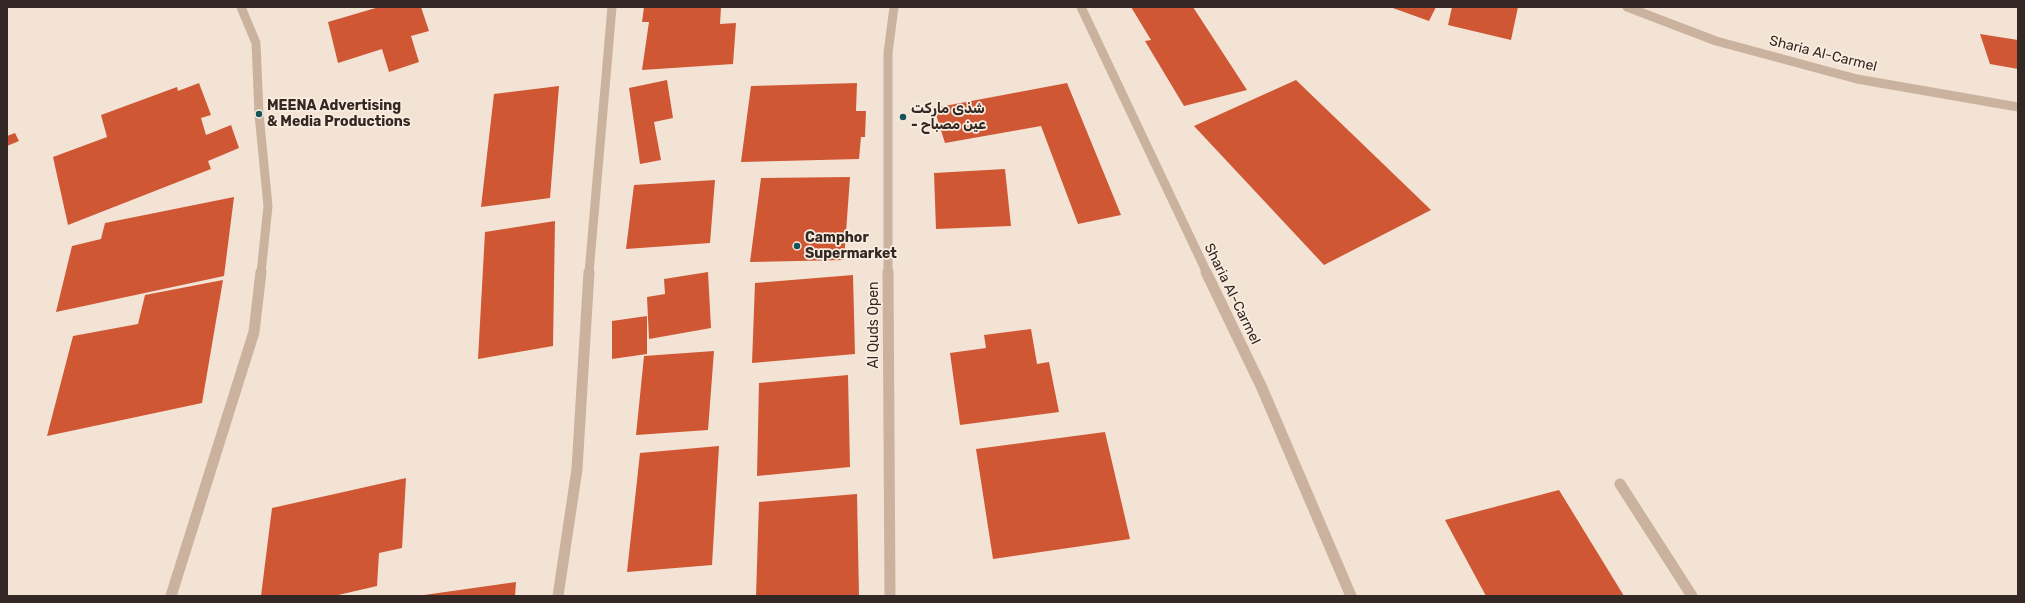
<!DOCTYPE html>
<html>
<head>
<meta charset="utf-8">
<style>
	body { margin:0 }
	#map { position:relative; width:2025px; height:603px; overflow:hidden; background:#f2e3d4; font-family:Rubik,sans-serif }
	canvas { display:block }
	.frame { position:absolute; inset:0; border:8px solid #332823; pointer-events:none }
</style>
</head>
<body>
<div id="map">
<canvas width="2025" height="603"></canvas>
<div class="frame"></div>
</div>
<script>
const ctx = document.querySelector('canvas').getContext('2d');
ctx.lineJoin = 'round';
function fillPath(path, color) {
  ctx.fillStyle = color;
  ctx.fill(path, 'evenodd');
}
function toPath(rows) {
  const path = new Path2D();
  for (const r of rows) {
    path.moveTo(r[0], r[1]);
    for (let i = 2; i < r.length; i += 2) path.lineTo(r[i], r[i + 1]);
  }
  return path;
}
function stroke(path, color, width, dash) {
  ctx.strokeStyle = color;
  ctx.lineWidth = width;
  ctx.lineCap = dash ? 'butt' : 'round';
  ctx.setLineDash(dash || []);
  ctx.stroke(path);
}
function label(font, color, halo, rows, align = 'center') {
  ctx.font = font + ' Rubik,"Noto Sans Arabic",sans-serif';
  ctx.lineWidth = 3.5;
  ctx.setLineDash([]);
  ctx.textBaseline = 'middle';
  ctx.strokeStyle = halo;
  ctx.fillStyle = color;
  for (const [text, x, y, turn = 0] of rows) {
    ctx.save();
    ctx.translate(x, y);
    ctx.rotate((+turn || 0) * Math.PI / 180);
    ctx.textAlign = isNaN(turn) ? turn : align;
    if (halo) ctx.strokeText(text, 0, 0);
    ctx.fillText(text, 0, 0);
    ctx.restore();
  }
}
const building = toPath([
	[379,7,421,7,429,31,411,36,419,62,389,72,382,49,338,63,328,22],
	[644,7,721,7,720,24,736,23,733,64,642,70,649,22,642,22],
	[1131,7,1193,7,1247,90,1184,106,1145,41,1151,40],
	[1390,7,1436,7,1429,21],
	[1452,7,1518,7,1511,40,1448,25],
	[1980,34,2018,40,2018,69,1990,64],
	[667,80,673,118,654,122,661,160,640,164,629,88],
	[1296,80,1431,210,1324,265,1194,126],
	[199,83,211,115,201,118,206,135,231,125,239,148,208,161,211,169,68,225,53,157,107,137,101,115,177,87,178,91],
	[857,83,856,111,866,111,865,137,861,137,859,159,741,162,751,86],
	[1067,83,1121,215,1078,224,1041,126,945,143,934,108],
	[559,86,550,198,481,207,494,94],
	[15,133,19,141,7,146,7,136],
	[1005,169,1011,226,936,229,934,173],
	[850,177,844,260,750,262,761,178],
	[715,180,710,243,626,249,634,185],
	[234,197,224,276,56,312,72,246,101,239,105,223],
	[555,221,553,346,478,359,485,232],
	[708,272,711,328,649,339,647,297,665,294,664,279],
	[853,275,855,354,752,363,755,283],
	[223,280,202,403,47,436,73,336,138,324,145,295],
	[647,316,647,354,612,359,612,321],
	[1031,329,1037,364,1049,362,1059,412,960,425,950,353,986,348,984,335],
	[714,351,708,430,636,435,644,356],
	[848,375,850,467,757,476,759,383],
	[1105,432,1130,539,993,559,976,449],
	[719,446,712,565,627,572,640,453],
	[406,478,402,548,379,553,377,586,334,596,261,596,272,508],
	[1559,490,1624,596,1486,596,1445,520],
	[857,494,859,596,756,596,759,502],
	[516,582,515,596,424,596,424,595]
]);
const minorFar1 = toPath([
	[241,7,256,43,259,114,268,206,261,273],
	[1081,7,1207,273],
	[1627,7,1716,41,1857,79,2018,107],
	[589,273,612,7],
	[888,273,888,53,894,7]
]);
const minor = toPath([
	[888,272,890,596],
	[1206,272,1262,388,1351,596],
	[1620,484,1692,596],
	[171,596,254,332,261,272],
	[558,596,577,469,589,272]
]);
const markers = [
	[259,114,4,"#165457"],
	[903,117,4,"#165457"],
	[797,246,4,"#165457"]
];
const streetNames = [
	["Sharia Al-Carmel",1823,54,14],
	["Sharia Al-Carmel",1232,294,64],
	["Al Quds Open",874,325,-90]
];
const poiNames = [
	["MEENA Advertising",267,106],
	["& Media Productions",267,122],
	["شذى ماركت",911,109],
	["- عين مصباح",911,125],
	["Camphor",805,238],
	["Supermarket",805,254]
];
fillPath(building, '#d05734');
stroke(minorFar1, '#cab29f', 9);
stroke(minor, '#cab29f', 11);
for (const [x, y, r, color] of markers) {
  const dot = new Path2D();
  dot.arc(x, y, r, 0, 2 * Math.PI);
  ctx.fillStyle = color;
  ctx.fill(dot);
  stroke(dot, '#faede0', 1.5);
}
label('14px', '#332823', '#faede0', streetNames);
label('bold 14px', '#332823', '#faede0', poiNames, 'left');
</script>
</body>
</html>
